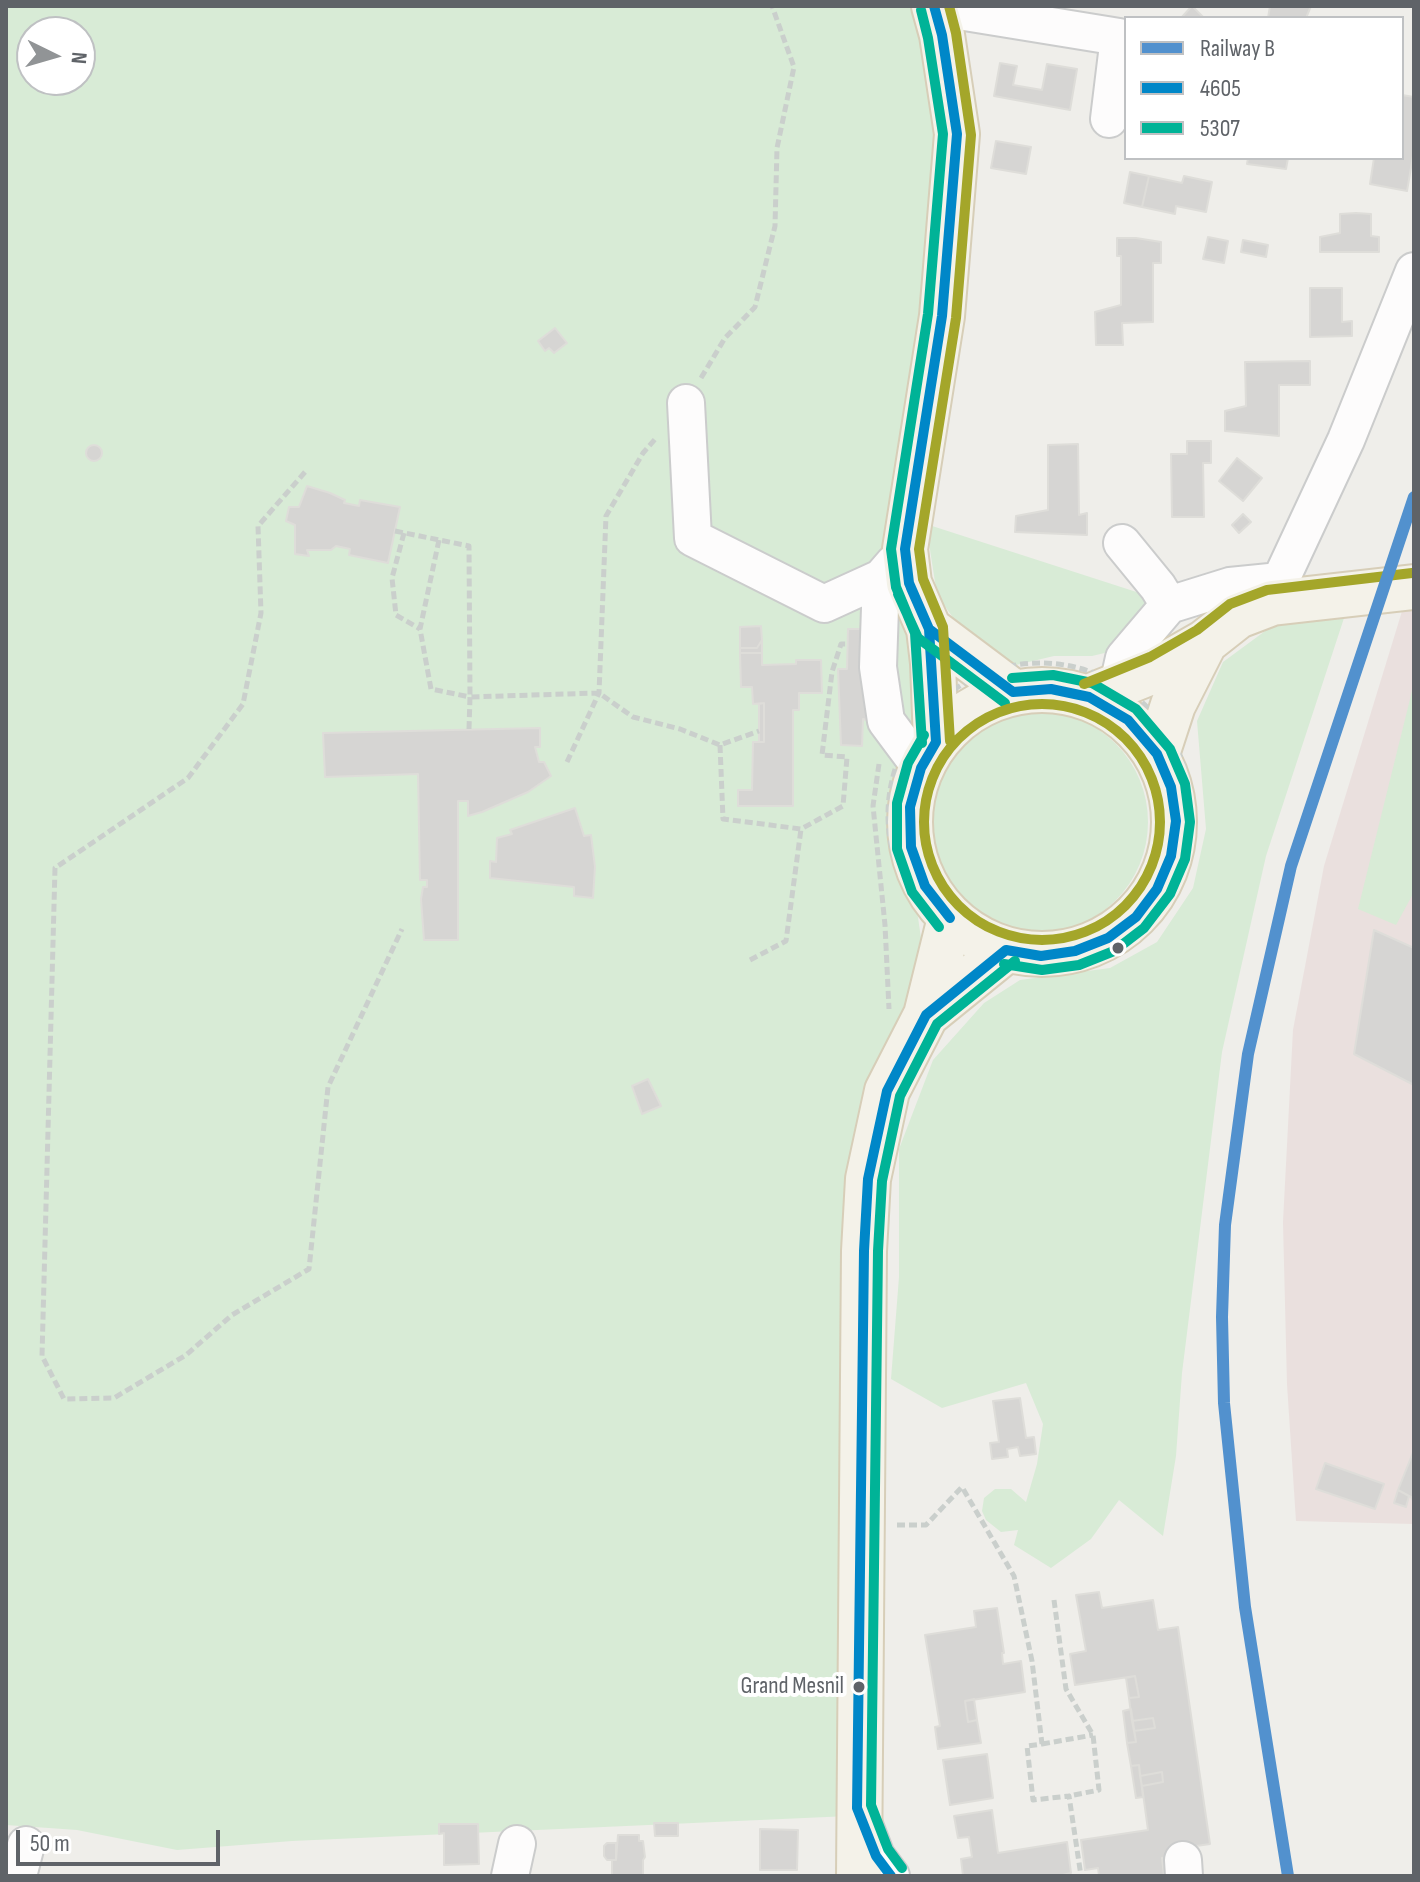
<!DOCTYPE html>
<html>
<head>
<meta charset="utf-8">
<style>
	body { margin:0 }
	#map { position:relative; width:1420px; height:1882px; overflow:hidden; background:#efeeea; font-family:"Sofia Sans Condensed",sans-serif }
	canvas { display:block }
	.frame { position:absolute; inset:0; border:8px solid #5f6368; pointer-events:none }
	.legend { position:absolute; left:1124px; top:16px; width:280px; height:144px; box-sizing:border-box; background:#fff; border:2px solid #bfc1c3; margin:0; padding:10px 14px; list-style:none; font-size:24px; color:#5f6368 }
	.legend li { display:flex; align-items:center; gap:16px; height:40px }
	.legend b { width:40px; border:2px solid #bfc1c3 }
	.north { position:absolute; left:16px; top:16px; width:80px; height:80px; box-sizing:border-box; background:#fff; border:2px solid #bfc1c3; border-radius:50%; rotate:95deg; font-size:22px; font-weight:700; line-height:32px; text-align:center; color:#5f6368 }
	.north::after { content:''; display:block; margin:auto; width:28px; height:36px; background:#919496; clip-path:polygon(50% 0,100% 100%,50% 72%,0 100%) }
	.scale { position:absolute; left:16px; top:1830px; width:204px; height:36px; box-sizing:border-box; border:4px solid #5f6368; border-top:0; padding-left:10px; font-size:24px; line-height:28px; white-space:nowrap; color:#5f6368; -webkit-text-stroke:6px #fff; paint-order:stroke }
</style>
</head>
<body>
<div id="map">
<canvas width="1420" height="1882"></canvas>
<div class="frame"></div>
<ul class="legend">
<li><b style="height:10px;background:#5291ce"></b>Railway B</li>
<li><b style="height:10px;background:#0087c8"></b>4605</li>
<li><b style="height:10px;background:#00b397"></b>5307</li>
</ul>
<div class="north">N</div>
<div class="scale">50 m</div>
</div>
<script>
const ctx = document.querySelector('canvas').getContext('2d');
ctx.lineJoin = 'round';
function fillPath(path, color) {
  ctx.fillStyle = color;
  ctx.fill(path, 'evenodd');
}
function toPath(rows) {
  const path = new Path2D();
  for (const r of rows) {
    if (r.length === 3) {
      path.moveTo(r[0] + r[2], r[1]);
      path.arc(r[0], r[1], r[2], 0, 2 * Math.PI);
      continue;
    }
    path.moveTo(r[0], r[1]);
    for (let i = 2; i < r.length; i += 2) path.lineTo(r[i], r[i + 1]);
  }
  return path;
}
function stroke(path, color, width, dash) {
  ctx.strokeStyle = color;
  ctx.lineWidth = width;
  ctx.lineCap = dash ? 'butt' : 'round';
  ctx.setLineDash(dash || []);
  ctx.stroke(path);
}
function label(font, color, halo, rows, align = 'center') {
  ctx.font = font + ' "Sofia Sans Condensed",sans-serif';
  ctx.lineWidth = 8;
  ctx.setLineDash([]);
  ctx.textBaseline = 'middle';
  ctx.strokeStyle = halo;
  ctx.fillStyle = color;
  for (const [text, x, y, turn = 0] of rows) {
    ctx.save();
    ctx.translate(x, y);
    ctx.rotate((+turn || 0) * Math.PI / 180);
    ctx.textAlign = isNaN(turn) ? turn : align;
    if (halo) ctx.strokeText(text, 0, 0);
    ctx.fillText(text, 0, 0);
    ctx.restore();
  }
}
const medical = toPath([
	[1414,606,1414,1524,1296,1521,1287,1384,1283,1222,1293,1030,1324,866,1403,608]
]);
const green = toPath([
	[6,6,922,6,942,140,931,324,873,605,922,945,842,1334,849,1816,292,1841,177,1850,77,1830,6,1825],
	[32,32,80,32,80,80,32,80],
	[926,524,1155,598,1117,650,1092,656,1054,656,1016,665,983,649,961,629,937,595],
	[892,599,918,648,917,723,908,732,897,720],
	[1345,615,1266,856,1222,1052,1182,1373,1176,1456,1163,1536,1119,1500,1091,1539,1051,1568,1014,1545,1018,1530,1001,1532,986,1520,982,1511,984,1498,995,1489,1011,1489,1026,1502,1037,1464,1043,1424,1026,1383,942,1408,891,1379,899,1277,899,1149,933,1060,984,1003,1020,980,1110,968,1157,942,1193,888,1206,829,1197,721,1223,662,1276,623],
	[1414,683,1414,892,1396,925,1358,909],
	[1037,822,111]
]);
const building = toPath([
	[1192,6,1204,18,1181,18,1192,6],
	[1270,6,1311,6,1306,18,1268,18,1270,6],
	[1000,63,1017,66,1013,85,1042,90,1047,64,1077,69,1070,110,994,96,1000,63],
	[1402,95,1414,97,1414,150,1407,191,1370,184,1374,158,1402,158,1402,95],
	[996,141,1031,147,1026,174,991,168,996,141],
	[1248,158,1288,158,1286,169,1247,164,1248,158],
	[1130,172,1149,176,1142,207,1124,203,1130,172],
	[1149,176,1182,183,1184,176,1212,182,1206,212,1176,206,1175,214,1142,207,1149,176],
	[1356,213,1371,214,1371,236,1379,237,1379,252,1320,252,1320,237,1340,233,1340,214,1356,213],
	[1208,237,1228,241,1224,263,1203,259,1208,237],
	[1117,238,1136,238,1161,242,1161,263,1153,263,1153,322,1122,323,1123,345,1096,345,1095,312,1121,305,1121,256,1117,256,1117,238],
	[1243,240,1268,245,1266,257,1241,252,1243,240],
	[1310,288,1342,288,1342,322,1352,321,1352,336,1310,337,1310,288],
	[555,328,567,343,554,353,549,348,545,351,538,341,555,328],
	[1310,361,1310,385,1279,385,1279,436,1225,431,1225,411,1246,406,1245,362,1310,361],
	[1187,441,1211,441,1211,463,1203,463,1204,517,1172,517,1171,454,1187,454,1187,441],
	[1078,444,1079,515,1087,513,1087,535,1015,532,1016,516,1048,510,1048,445,1078,444],
	[94,453,8],
	[1237,458,1262,478,1243,501,1219,481,1237,458],
	[307,486,330,493,345,500,344,503,359,506,360,500,400,507,388,563,349,555,350,549,336,546,331,550,307,550,309,556,295,554,295,525,286,521,289,507,299,507,307,486],
	[1243,514,1251,522,1239,533,1232,525,1243,514],
	[761,626,762,640,757,648,740,648,740,627,761,626],
	[848,629,868,629,866,720,863,719,862,746,841,745,838,669,847,669,848,629],
	[762,640,762,653,740,653,740,648,757,648,762,640],
	[740,653,762,653,762,665,796,664,796,660,821,660,822,693,799,693,799,710,793,710,793,806,738,806,738,790,752,790,753,742,764,742,764,703,753,704,752,687,741,687,740,653],
	[764,703,764,742,759,742,759,704,764,703],
	[540,728,540,747,535,747,539,762,544,762,551,776,528,792,482,812,468,816,468,801,458,801,458,940,424,940,421,899,423,887,427,887,427,880,420,880,418,774,325,777,323,733,540,728],
	[575,808,584,836,591,835,595,867,593,898,574,896,574,887,490,878,490,861,496,862,497,838,512,834,510,830,575,808],
	[1374,930,1414,948,1414,1085,1354,1054,1374,930],
	[648,1079,661,1106,642,1114,632,1086,648,1079],
	[1020,1398,1026,1438,1034,1437,1036,1454,1020,1456,1018,1447,1007,1449,1008,1457,992,1459,990,1443,999,1442,993,1401,1020,1398],
	[1414,1450,1414,1502,1411,1497,1398,1490,1414,1450],
	[1325,1463,1384,1484,1375,1509,1316,1489,1325,1463],
	[1398,1490,1409,1496,1406,1507,1394,1503,1398,1490],
	[1099,1592,1102,1608,1153,1600,1158,1630,1178,1627,1210,1844,1168,1850,1170,1857,1162,1858,1164,1876,1099,1876,1098,1868,1085,1870,1081,1840,1148,1830,1142,1786,1163,1782,1162,1772,1140,1776,1139,1765,1131,1766,1127,1743,1136,1742,1134,1731,1155,1728,1153,1718,1132,1721,1129,1698,1139,1697,1135,1676,1075,1685,1070,1654,1086,1651,1076,1595,1099,1592],
	[997,1608,1004,1653,1002,1653,1003,1664,1021,1661,1025,1692,965,1701,968,1722,977,1720,981,1743,938,1749,935,1727,940,1726,925,1635,976,1627,974,1611,997,1608],
	[1135,1676,1139,1697,1129,1698,1126,1678,1135,1676],
	[974,1699,977,1720,968,1722,965,1701,974,1699],
	[1131,1709,1136,1742,1127,1743,1123,1711,1131,1709],
	[1153,1718,1155,1728,1134,1731,1132,1721,1153,1718],
	[987,1754,993,1798,950,1805,943,1760,987,1754],
	[1139,1765,1143,1797,1136,1798,1131,1766,1139,1765],
	[1162,1772,1163,1782,1142,1786,1140,1776,1162,1772],
	[992,1810,998,1853,1067,1842,1071,1873,1058,1876,963,1876,961,1859,972,1857,969,1837,958,1838,954,1816,992,1810],
	[654,1823,678,1823,678,1836,655,1836,654,1823],
	[439,1824,478,1824,479,1864,444,1865,444,1833,439,1834,439,1824],
	[760,1829,798,1830,797,1870,760,1870,760,1829],
	[618,1835,639,1835,639,1841,643,1841,645,1857,643,1860,643,1876,612,1876,612,1860,616,1860,618,1835],
	[607,1843,616,1843,616,1860,607,1860,604,1856,604,1846,607,1843]
]);
const path = toPath([
	[701,378,725,338,755,307,775,226,777,148,794,67,772,6],
	[305,472,258,526,261,613,243,704,188,778,55,868,42,1356,64,1399,114,1398,186,1355,232,1315,309,1269,328,1087,402,929],
	[395,531,469,546,470,697,599,693,633,717,680,729,720,745,759,731],
	[404,533,392,578,396,615,420,629],
	[439,540,420,629,431,689,470,697,469,729],
	[1040,815,152],
	[720,745,723,819,801,829,843,806,847,757,822,755,832,672,841,644,847,644],
	[567,762,599,693,606,516,643,453,657,437],
	[879,764,873,806,885,925,889,1009],
	[750,960,786,941,801,829],
	[897,1525,926,1525,962,1487,1014,1576,1032,1661,1042,1744,1027,1746,1033,1800,1069,1796,1081,1876],
	[1054,1600,1066,1689,1093,1735,1099,1790,1069,1796],
	[1042,1744,1093,1735]
]);
const minor = toPath([
	[934,7,1119,37,1109,119],
	[686,403,693,538,824,604,881,578],
	[1122,543,1158,587,1169,605],
	[894,563,881,578,878,667,886,721,921,768],
	[1272,603,1276,590,1346,440,1414,271],
	[1118,685,1124,658,1169,605,1230,586,1280,581],
	[861,1817,876,1856,891,1876],
	[1183,1860,1184,1876],
	[18,1876,26,1845],
	[510,1876,517,1844]
]);
const major = toPath([
	[934,6,942,35,957,134,942,316,905,549,909,583,929,629,933,663,936,742],
	[929,629,1013,692],
	[1042,822,132],
	[1089,697,1156,670,1205,642,1238,616,1272,603,1414,587],
	[1157,754,1173,705,1205,642],
	[926,1015,1006,950],
	[859,1876,864,1251,868,1179,887,1091,926,1015,950,918]
]);
const bus1 = toPath([
	[934,6,942,35,957,134,942,316,905,549,909,583,929,629,936,742],
	[911,588,929,629,1013,692],
	[936,742,921,768,910,807,911,847,925,886,950,918],
	[1006,950,1041,956,1075,951,1108,938,1136,917,1157,889,1171,856,1176,821,1171,787,1157,754,1128,720,1089,697,1051,689,1013,692],
	[891,1876,876,1856,857,1808,864,1251,868,1179,887,1091,926,1015,1006,950]
]);
const bus2 = toPath([
	[921,10,928,38,943,134,928,314,891,549,896,587,915,633,922,743],
	[898,594,918,638,1005,703],
	[924,735,908,763,897,803,897,849,912,892,939,927],
	[1004,964,1042,970,1079,965,1114,951,1144,928,1170,894,1185,859,1190,822,1185,784,1170,749,1136,709,1092,683,1053,675,1012,678],
	[902,1868,888,1849,871,1805,878,1251,882,1181,900,1096,937,1024,1015,961]
]);
const bus3 = toPath([
	[949,6,956,33,971,135,956,318,919,549,923,579,943,627,950,741],
	[1084,684,1150,657,1197,630,1230,604,1267,590,1412,573],
	[1042,822,118]
]);
const rail1 = toPath([
	[1288,1876,1245,1607,1224,1403,1222,1317,1225,1225,1248,1054,1291,866,1414,497]
]);
const markers = [
	[1118,948,7,"#5f6368"],
	[859,1687,7,"#5f6368"]
];
const busNames = [
	["Grand Mesnil",844,1687]
];
fillPath(medical, '#eae0de');
fillPath(green, '#d8ebd6');
fillPath(building, '#d6d5d3');
stroke(building, '#deddd9', 2);
stroke(minor, '#cbcccc', 40);
stroke(major, '#d7ceb8', 48);
stroke(path, '#cacfcc', 5, [8, 4]);
stroke(minor, '#fdfcfc', 36);
stroke(major, '#f4f2e9', 44);
stroke(bus1, '#0087c8', 10);
stroke(bus2, '#00b397', 10);
stroke(bus3, '#a4a62a', 10);
stroke(rail1, '#5291ce', 12);
for (const [x, y, r, color] of markers) {
  const dot = new Path2D();
  dot.arc(x, y, r, 0, 2 * Math.PI);
  ctx.fillStyle = color;
  ctx.fill(dot);
  stroke(dot, '#fff', 3);
}
label('24px', '#5f6368', '#fff', busNames, 'right');
</script>
</body>
</html>
